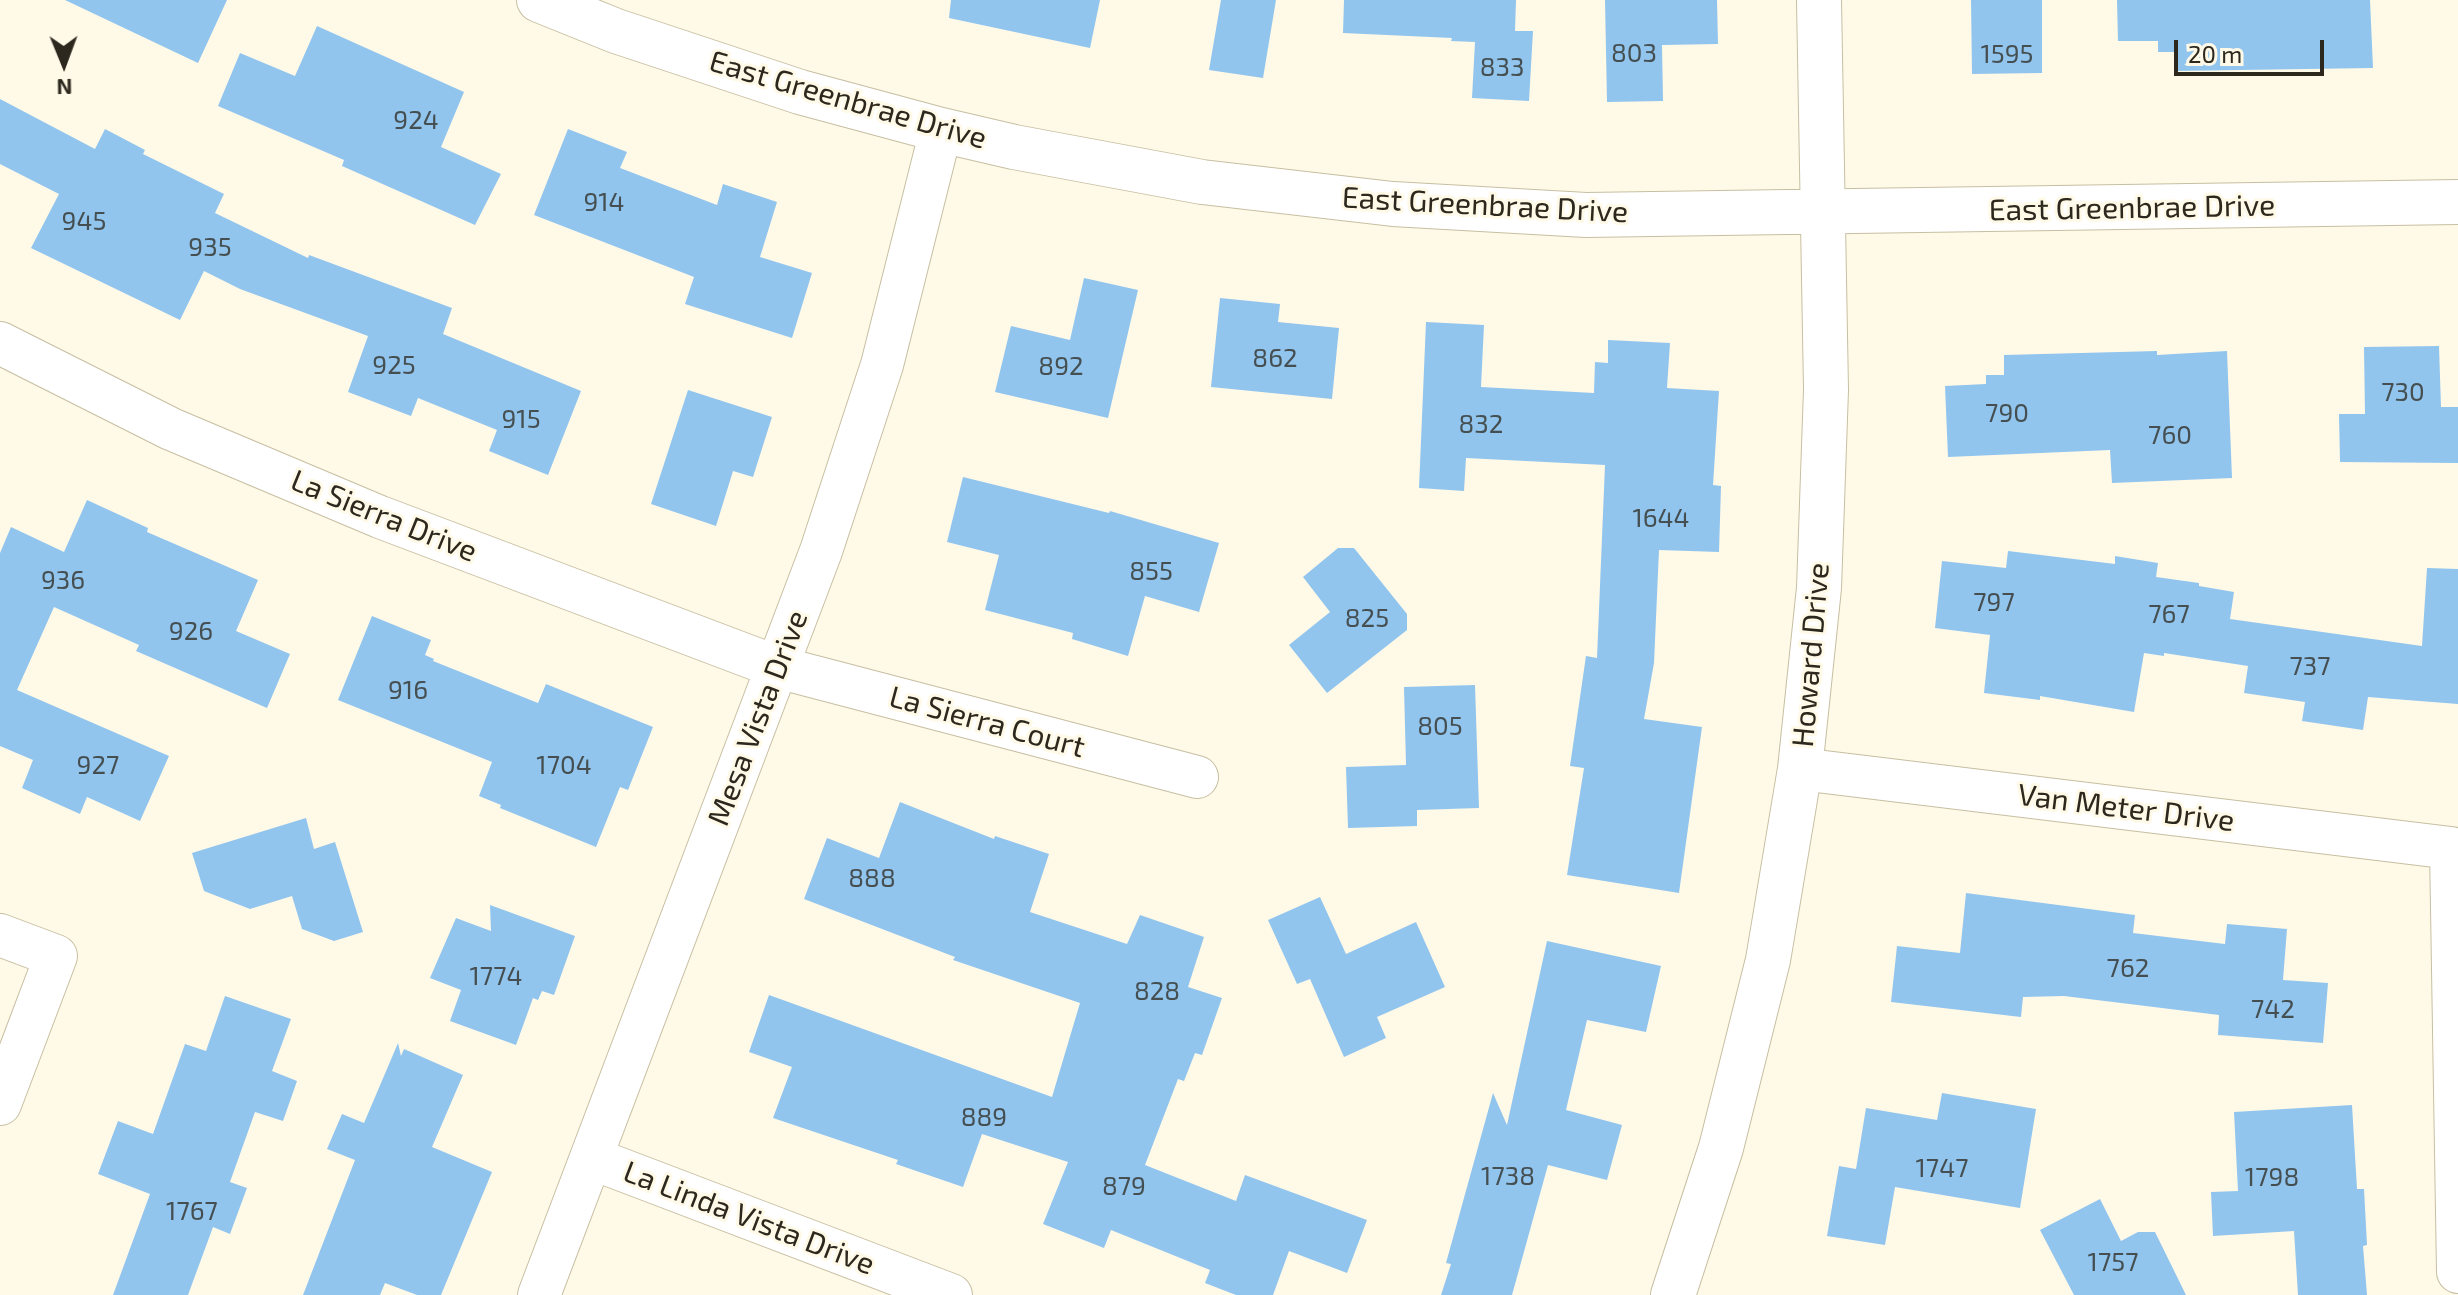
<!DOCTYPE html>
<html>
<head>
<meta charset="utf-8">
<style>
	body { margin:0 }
	#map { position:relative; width:2458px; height:1295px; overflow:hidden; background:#fff9e8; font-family:"Exo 2",sans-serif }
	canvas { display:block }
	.north { position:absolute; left:24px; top:24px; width:80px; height:80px; -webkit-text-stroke:6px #fff9e8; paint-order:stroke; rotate:179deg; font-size:22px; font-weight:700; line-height:32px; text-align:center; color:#2c281d }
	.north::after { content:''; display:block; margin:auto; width:28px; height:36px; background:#2c281d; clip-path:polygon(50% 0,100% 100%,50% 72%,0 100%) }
	.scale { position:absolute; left:2174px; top:40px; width:150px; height:36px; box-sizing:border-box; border:4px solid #2c281d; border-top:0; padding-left:10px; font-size:24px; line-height:28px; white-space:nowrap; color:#2c281d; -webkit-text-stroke:6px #fff9e8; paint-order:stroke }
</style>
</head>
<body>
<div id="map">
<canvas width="2458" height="1295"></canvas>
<div class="north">N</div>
<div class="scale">20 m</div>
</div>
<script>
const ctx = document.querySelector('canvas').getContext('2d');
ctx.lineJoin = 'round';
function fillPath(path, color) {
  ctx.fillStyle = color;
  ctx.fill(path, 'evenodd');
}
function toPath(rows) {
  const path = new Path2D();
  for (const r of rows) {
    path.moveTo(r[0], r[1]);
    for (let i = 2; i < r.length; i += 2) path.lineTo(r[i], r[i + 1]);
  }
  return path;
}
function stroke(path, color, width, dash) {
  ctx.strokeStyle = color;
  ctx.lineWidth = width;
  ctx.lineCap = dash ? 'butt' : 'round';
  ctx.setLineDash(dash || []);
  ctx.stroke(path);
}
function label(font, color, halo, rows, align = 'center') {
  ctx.font = font + ' "Exo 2",sans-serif';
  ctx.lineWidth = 6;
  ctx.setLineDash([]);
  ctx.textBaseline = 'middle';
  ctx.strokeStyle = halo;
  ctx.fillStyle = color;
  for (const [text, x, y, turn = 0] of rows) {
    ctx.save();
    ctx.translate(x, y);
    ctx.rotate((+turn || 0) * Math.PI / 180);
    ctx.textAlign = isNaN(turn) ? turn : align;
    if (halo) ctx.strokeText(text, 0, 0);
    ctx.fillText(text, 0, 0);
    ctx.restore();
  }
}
const building = toPath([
	[65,0,227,0,198,63],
	[951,0,1100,0,1090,48,949,18],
	[1221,0,1276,0,1263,78,1209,70],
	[1344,0,1516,0,1515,31,1533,31,1529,101,1472,98,1475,42,1451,41,1452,38,1343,33],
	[1605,0,1717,0,1718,44,1662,45,1663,101,1607,102],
	[1971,0,2042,0,2042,73,1972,74],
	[2117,0,2370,0,2373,68,2174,71,2175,52,2158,52,2158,41,2118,41],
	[317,26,464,92,441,147,501,174,475,225,342,166,344,160,218,106,240,53,295,76],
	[0,99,95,149,105,129,145,150,143,154,224,194,215,213,308,258,309,255,452,308,443,334,581,391,548,475,489,451,497,430,418,398,411,416,348,392,368,336,240,289,204,271,180,320,31,248,59,194,0,164],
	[568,129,627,152,620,168,717,205,723,184,777,202,760,257,812,273,792,338,685,304,694,277,534,215],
	[1084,278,1138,290,1108,418,995,392,1011,326,1070,340],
	[1220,298,1280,304,1278,322,1339,328,1332,399,1211,387],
	[1426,322,1484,325,1481,387,1594,393,1595,362,1608,363,1608,340,1670,343,1667,388,1719,391,1713,485,1721,486,1719,552,1659,550,1654,663,1644,719,1702,727,1679,893,1567,875,1584,768,1570,766,1586,656,1597,658,1605,465,1466,458,1464,491,1419,488],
	[2439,346,2441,407,2458,407,2458,463,2340,462,2339,414,2365,414,2364,347],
	[2157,351,2157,355,2227,351,2232,478,2112,483,2110,450,1948,457,1945,386,1986,384,1986,375,2004,375,2004,355],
	[688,390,772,417,753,477,733,471,716,526,651,504],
	[963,477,1109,513,1110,511,1219,543,1199,612,1145,596,1128,656,1072,639,1073,633,985,610,999,555,947,542],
	[87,500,148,528,147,532,258,580,236,631,290,654,267,708,136,651,139,645,54,607,17,690,169,756,140,821,87,797,80,814,22,788,33,760,0,746,0,553,11,527,64,552],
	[1338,548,1354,548,1407,614,1407,630,1327,693,1289,645,1330,612,1303,577],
	[2008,551,2115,564,2115,556,2158,563,2156,577,2199,583,2199,586,2234,592,2230,619,2422,646,2427,568,2458,569,2458,704,2368,697,2363,730,2302,721,2305,702,2244,693,2248,666,2164,653,2164,656,2144,653,2134,712,2040,696,2040,700,1984,693,1990,635,1935,628,1942,561,2006,568],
	[372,616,431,640,425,655,434,659,433,661,538,703,546,684,653,727,628,790,620,787,596,847,500,808,501,805,479,796,492,762,338,700],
	[1475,685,1479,808,1417,810,1417,826,1348,828,1346,767,1406,765,1404,687],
	[900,802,994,839,995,836,1049,854,1030,912,1127,944,1140,915,1204,937,1188,987,1222,998,1202,1055,1195,1053,1184,1081,1178,1079,1145,1165,1236,1201,1245,1175,1367,1220,1347,1273,1289,1251,1273,1295,1236,1295,1205,1283,1210,1270,1111,1230,1104,1248,1043,1224,1068,1162,982,1134,963,1187,896,1164,898,1160,773,1118,792,1067,749,1052,769,995,1052,1097,1080,1003,953,960,955,957,804,899,827,838,879,858],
	[306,818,314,849,335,842,363,932,334,941,302,929,292,896,250,909,204,891,192,853],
	[1966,893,2135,915,2133,933,2225,944,2227,924,2287,929,2283,980,2328,983,2323,1043,2218,1035,2219,1015,2064,996,2023,997,2021,1017,1891,1002,1897,946,1960,953],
	[1320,897,1346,954,1416,922,1445,987,1377,1017,1386,1038,1344,1057,1310,979,1297,984,1268,920],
	[490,905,575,936,554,995,542,991,538,1000,533,998,516,1045,450,1021,461,990,430,978,456,918,491,931],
	[1547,941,1661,966,1646,1032,1587,1020,1566,1110,1622,1125,1607,1180,1548,1165,1512,1295,1441,1295,1451,1264,1446,1263,1493,1093,1507,1125],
	[225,996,291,1019,272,1071,297,1081,283,1121,255,1112,230,1182,247,1188,230,1234,213,1227,188,1295,113,1295,150,1194,98,1174,118,1121,153,1134,185,1044,206,1051],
	[398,1043,401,1056,404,1049,463,1075,432,1147,492,1172,441,1295,417,1295,385,1283,380,1295,303,1295,355,1160,327,1149,342,1114,364,1123],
	[1942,1093,2036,1109,2020,1208,1895,1187,1885,1245,1827,1236,1839,1166,1856,1169,1866,1108,1937,1120],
	[2352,1105,2357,1189,2364,1189,2367,1245,2363,1246,2367,1295,2298,1295,2294,1231,2213,1236,2211,1192,2238,1191,2234,1112],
	[2100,1199,2121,1241,2138,1232,2155,1232,2186,1295,2074,1295,2040,1230]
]);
const street = toPath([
	[0,343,171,429,380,517,777,667,1197,777],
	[1800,769,2451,848,2458,1272],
	[0,935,56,956,0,1104],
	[591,1158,951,1295],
	[539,1295,821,551,882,365,941,130]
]);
const secondary = toPath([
	[539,0,616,31,800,92,941,130,1014,147,1202,182,1393,204,1586,215,2458,202],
	[1673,1295,1721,1148,1768,960,1800,769,1819,588,1826,390,1819,0]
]);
const numberNames = [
	["803",1634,53],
	["1595",2007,54],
	["833",1502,67],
	["924",416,120],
	["914",604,202],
	["945",84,221],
	["935",210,247],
	["862",1275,358],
	["925",394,365],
	["892",1061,366],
	["730",2403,392],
	["790",2007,413],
	["915",521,419],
	["832",1481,424],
	["760",2170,435],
	["1644",1661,518],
	["855",1151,571],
	["936",63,580],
	["797",1994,602],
	["767",2169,614],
	["825",1367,618],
	["926",191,631],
	["737",2310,666],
	["916",408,690],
	["805",1440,726],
	["927",98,765],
	["1704",564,765],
	["888",872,878],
	["762",2128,968],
	["1774",496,976],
	["828",1157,991],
	["742",2273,1009],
	["889",984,1117],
	["1747",1942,1168],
	["1738",1508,1176],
	["1798",2272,1177],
	["879",1124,1186],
	["1767",192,1211],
	["1757",2113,1262]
];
const streetNames = [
	["East Greenbrae Drive",848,100,16],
	["East Greenbrae Drive",1485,205,3],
	["East Greenbrae Drive",2132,208,-1],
	["La Sierra Drive",384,516,22],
	["Howard Drive",1811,655,-85],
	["Mesa Vista Drive",758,718,-69],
	["La Sierra Court",987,722,15],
	["Van Meter Drive",2126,808,7],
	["La Linda Vista Drive",749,1218,21]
];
fillPath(building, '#91c5ee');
stroke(street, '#c7bfa2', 44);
stroke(secondary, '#c7bfa2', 46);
stroke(street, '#fff', 42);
stroke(secondary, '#fff', 44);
label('26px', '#454f51', null, numberNames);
label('30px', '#2c281d', '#fff9e8', streetNames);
</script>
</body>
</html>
